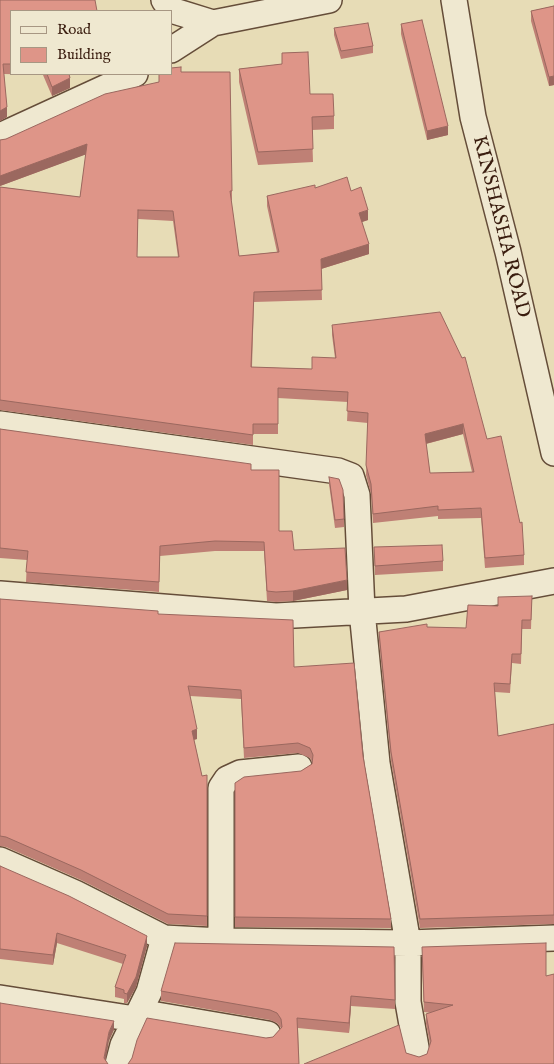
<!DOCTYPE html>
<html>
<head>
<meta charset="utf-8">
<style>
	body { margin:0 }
	#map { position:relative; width:554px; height:1064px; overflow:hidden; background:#e7dcb6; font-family:"IM FELL English",serif }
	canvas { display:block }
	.legend { position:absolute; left:10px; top:10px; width:162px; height:65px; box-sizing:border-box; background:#efe8d0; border:1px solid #a79783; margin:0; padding:6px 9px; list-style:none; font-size:15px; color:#3a1d0f }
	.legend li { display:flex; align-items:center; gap:10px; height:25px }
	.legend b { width:25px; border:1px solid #a79783 }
</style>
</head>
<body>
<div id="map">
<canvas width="554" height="1064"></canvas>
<ul class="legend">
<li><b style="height:6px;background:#efe8d0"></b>Road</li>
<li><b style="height:14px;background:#de9588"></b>Building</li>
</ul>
</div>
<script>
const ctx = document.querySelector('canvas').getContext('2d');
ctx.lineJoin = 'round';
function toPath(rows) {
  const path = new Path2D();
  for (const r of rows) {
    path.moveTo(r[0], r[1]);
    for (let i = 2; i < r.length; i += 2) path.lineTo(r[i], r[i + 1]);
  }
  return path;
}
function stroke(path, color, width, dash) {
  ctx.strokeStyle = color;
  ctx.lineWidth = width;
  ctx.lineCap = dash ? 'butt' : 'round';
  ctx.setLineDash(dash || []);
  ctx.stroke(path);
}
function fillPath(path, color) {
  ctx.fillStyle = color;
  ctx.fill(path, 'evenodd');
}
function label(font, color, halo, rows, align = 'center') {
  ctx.font = font + ' "IM FELL English",serif';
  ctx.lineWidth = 4;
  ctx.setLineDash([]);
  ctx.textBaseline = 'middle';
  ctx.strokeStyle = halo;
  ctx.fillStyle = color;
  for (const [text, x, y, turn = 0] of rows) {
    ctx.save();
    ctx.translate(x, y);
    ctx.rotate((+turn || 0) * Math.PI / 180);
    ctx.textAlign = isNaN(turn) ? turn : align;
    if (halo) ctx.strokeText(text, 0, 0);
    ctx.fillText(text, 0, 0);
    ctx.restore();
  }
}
const minor = toPath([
	[164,0,171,10,213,23,329,0],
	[454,0,473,117,508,252,554,453],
	[171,50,213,23],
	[0,136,135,74],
	[0,424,338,471,351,476,357,495,362,611,377,763,408,943,408,1002,417,1053],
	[0,594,276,616,406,609,554,581],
	[0,860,75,893,164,938,221,941,408,943,554,938],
	[221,941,221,788,227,779,240,773,299,767],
	[0,998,135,1019],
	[139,1012,268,1034],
	[118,1064,123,1045,149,992,164,938]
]);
const wall = toPath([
	[0,0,11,11,11,74,69,74,70,88,52,96,43,75,4,74,7,117,0,121],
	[554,6,554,85,549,86,531,21,531,11],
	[401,24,448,135,427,140,401,34],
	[334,28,373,46,373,53,341,59,334,35],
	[282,53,310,94,334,116,334,129,312,130,313,162,258,165,239,82,239,69,282,64],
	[181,72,232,191,232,200,231,200,239,256,277,252,267,206,267,196,315,188,351,191,368,220,362,222,369,254,321,269,322,300,254,302,252,367,312,369,335,358,332,335,332,325,487,439,524,555,524,565,485,568,481,518,438,519,438,516,373,523,371,494,366,475,368,423,347,421,348,402,278,398,278,434,253,434,253,445,0,410,0,187,80,197,86,154,0,186,0,140,6,139,159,82,159,74],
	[138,219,173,221,178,257,137,257],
	[463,434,472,472,430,473,426,444],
	[0,429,251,470,279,531,294,550,347,590,293,601,276,602,267,601,264,551,215,551,160,556,159,592,26,582,27,560,0,558],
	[329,477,344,519,344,527,335,528,329,484],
	[374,547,443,561,443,571,375,575],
	[532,596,531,629,522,629,521,664,512,663,510,693,495,692,498,736,554,724,554,924,420,928,391,761,379,641,379,632,427,627,466,628,498,606],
	[0,599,158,614,294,667,363,756,391,919,391,928,235,927,235,783,301,771,312,764,312,762,310,758,298,753,244,758,241,699,190,696,197,739,194,740,202,776,207,775,207,926,168,924,81,880,6,847,0,846],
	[0,866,147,946,136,987,127,1003,124,1003,124,999,115,997,115,987,123,964,57,943,53,965,0,959],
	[394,947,395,1009,351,1006,349,1033,298,1028,299,1064,266,1038,273,1037,281,1028,277,1023,270,1020,161,1001,161,991],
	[422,957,546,976,554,1064,304,1064,406,1053,419,1057,427,1054,430,1044,426,1024,426,1014,431,1013,424,1012]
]);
const shadedWall = toPath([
	[554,76,554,85,549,86,549,77],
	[70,78,70,88,52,96,52,87],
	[7,107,7,117,0,121,0,111],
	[448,126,448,135,427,140,427,131],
	[87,144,87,154,0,186,0,176],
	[368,210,368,220,359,223,359,213],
	[369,244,369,254,321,269,321,259],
	[463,424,463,434,425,444,425,434],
	[347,580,347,590,293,601,293,591],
	[197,729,197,739,192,740,192,731],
	[57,933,57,943,53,965,53,955],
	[147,936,147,946,136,987,127,1003,127,994],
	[351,996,351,1006,349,1033,349,1023],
	[114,1021,114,1030,109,1041,105,1064,104,1058,109,1032]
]);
const building = toPath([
	[0,0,95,0,97,11,11,11,11,64,3,64,7,107,0,111,0,0],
	[554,6,554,76,549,77,531,11,554,6],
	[422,20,448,126,427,131,401,24,422,20],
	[368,23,373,46,341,51,334,28,368,23],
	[308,52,310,94,333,94,334,116,312,117,313,149,258,152,239,69,282,64,282,53,308,52],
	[181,67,181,72,230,72,232,191,230,191,239,256,279,252,267,196,315,185,315,188,347,177,351,191,361,187,368,210,359,213,369,244,321,259,322,290,254,292,251,367,312,369,312,357,336,358,332,325,440,312,462,358,465,357,487,439,501,436,520,523,522,522,524,555,485,558,481,508,438,510,438,506,373,514,371,484,366,465,368,413,347,411,348,392,278,388,278,424,253,424,253,435,0,400,0,187,80,197,87,144,0,176,0,140,6,139,105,94,159,82,159,74,171,74,171,68,181,67],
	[138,210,173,211,179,257,137,257,138,210],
	[463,424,474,472,430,473,425,434,463,424],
	[47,74,69,74,70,78,52,87,47,74],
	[0,429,251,464,251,470,279,470,279,531,292,531,294,550,345,548,347,580,293,591,276,592,267,591,264,542,215,541,160,546,159,582,26,572,28,551,0,548,0,429],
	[329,477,339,479,343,490,344,519,335,520,329,477],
	[442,545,443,561,375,566,374,547,442,545],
	[532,596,531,620,522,620,521,654,512,654,510,684,494,683,498,736,554,724,554,915,420,919,391,752,379,632,427,624,427,627,466,628,468,605,498,606,498,597,532,596],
	[0,599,158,611,158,614,293,620,294,667,354,663,363,756,391,919,235,917,235,783,244,777,301,771,312,764,313,755,310,748,298,743,244,748,241,690,188,686,197,729,192,731,202,776,207,775,207,916,168,914,81,870,6,837,0,836,0,599],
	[0,866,69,896,147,936,136,977,127,994,124,993,124,990,115,987,126,955,57,933,53,955,0,949,0,866],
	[175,943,394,947,395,1000,351,996,349,1023,297,1018,299,1064,128,1064,132,1058,137,1040,147,1018,266,1038,273,1037,282,1027,281,1019,277,1013,270,1010,161,991,175,943],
	[546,943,546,976,554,974,554,1064,304,1064,399,1025,406,1053,419,1057,427,1054,431,1041,426,1014,453,1005,424,1002,422,947,546,943],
	[0,1003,114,1021,109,1032,104,1058,108,1064,0,1064,0,1003]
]);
const streetNames = [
	["KINSHASHA ROAD",500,227,76]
];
stroke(minor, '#654d39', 28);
stroke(minor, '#efe8d0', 25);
fillPath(wall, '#bf8075');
fillPath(shadedWall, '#9b685f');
fillPath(building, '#de9588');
stroke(building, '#9b685f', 1);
label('20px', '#3a1d0f', '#efe8d0', streetNames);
</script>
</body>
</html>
